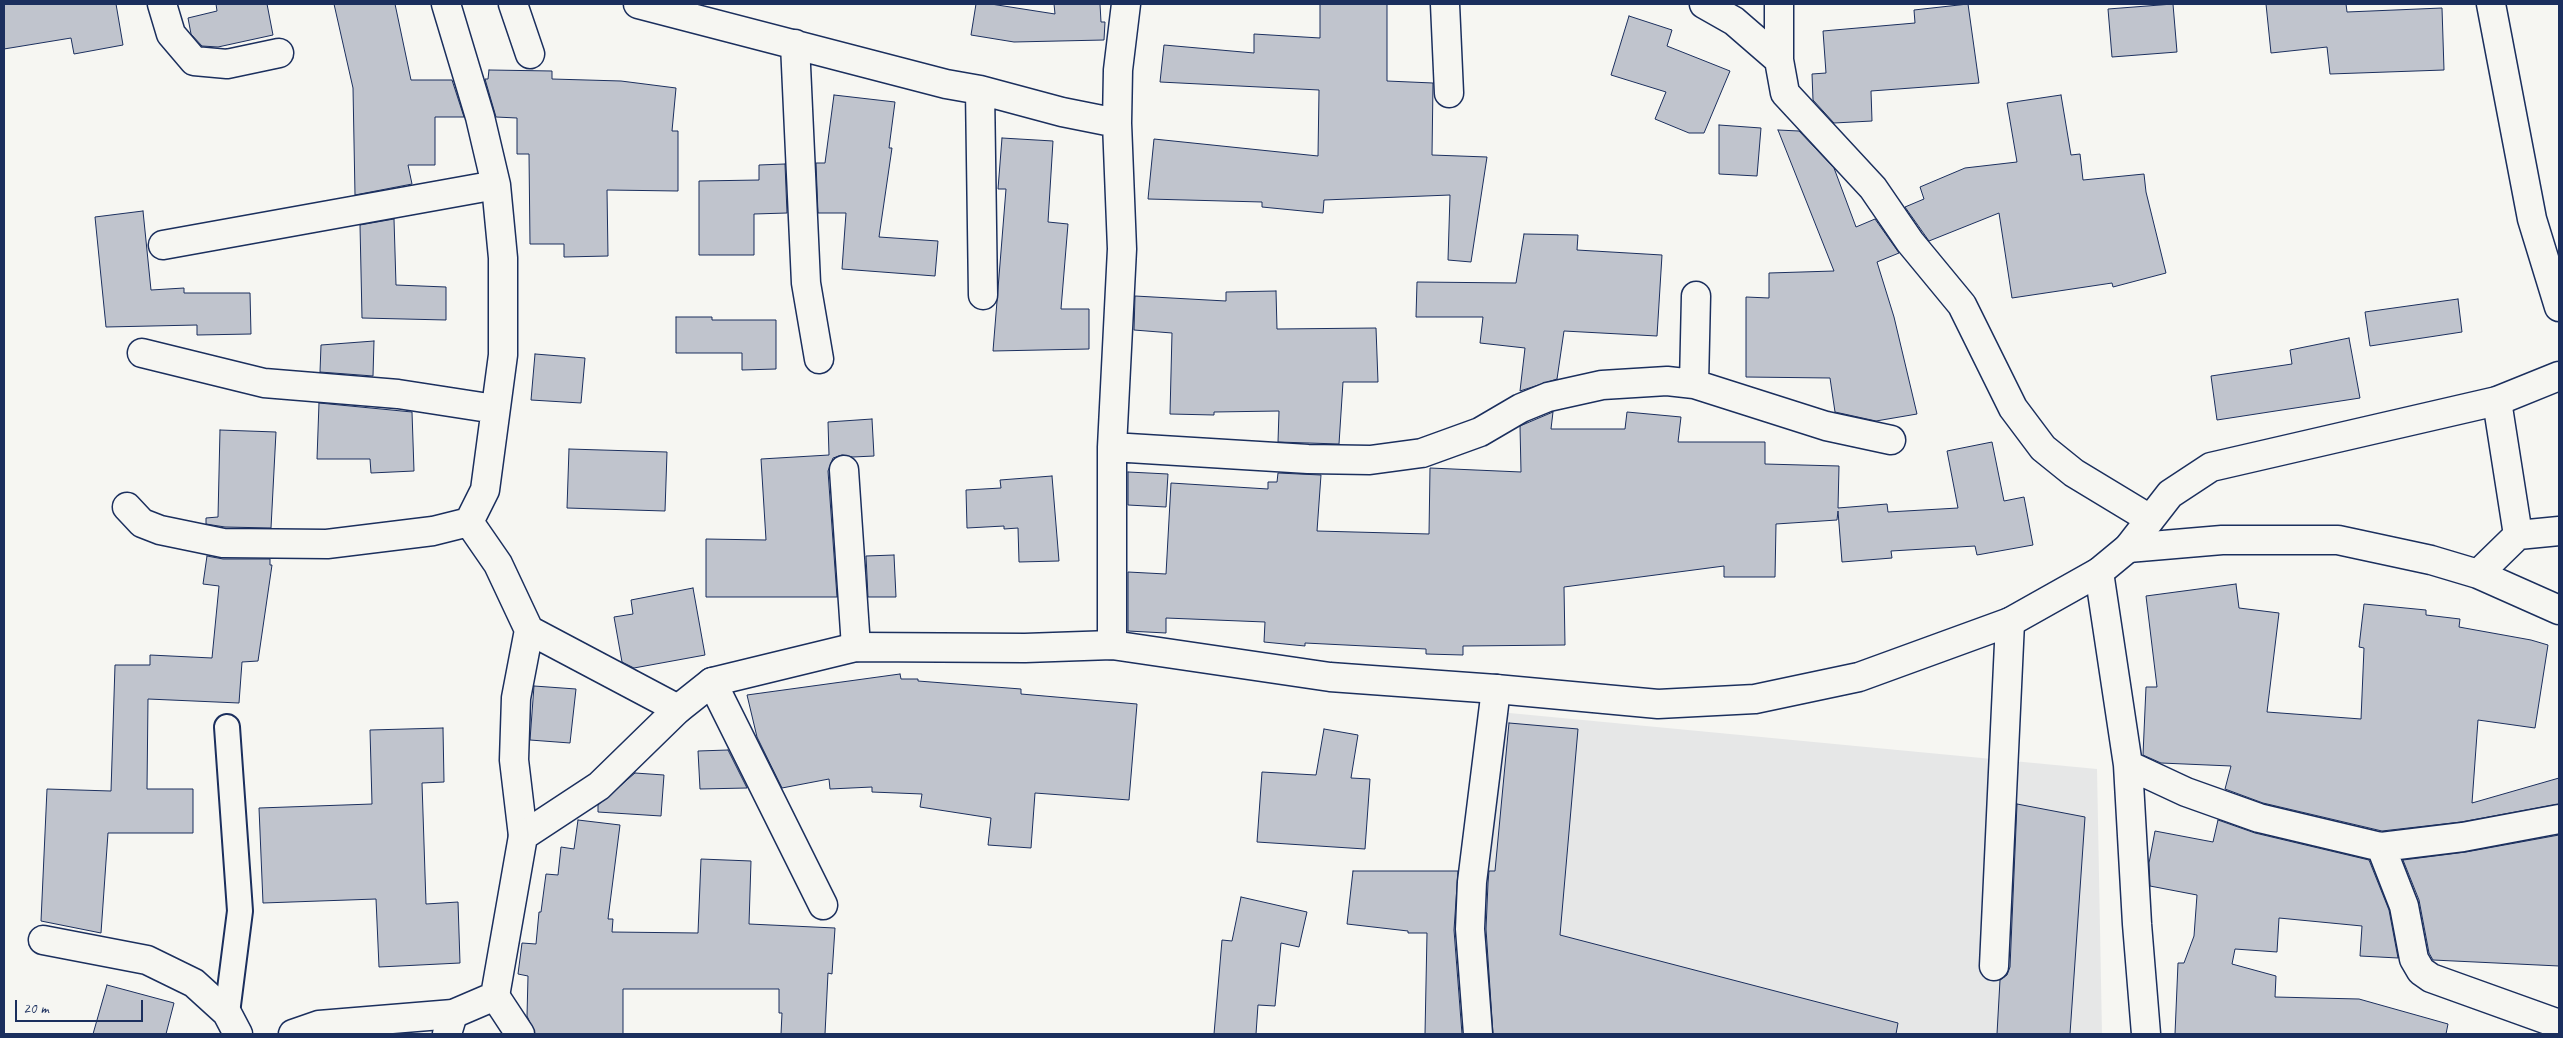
<!DOCTYPE html>
<html>
<head>
<meta charset="utf-8">
<style>
	body { margin:0 }
	#map { position:relative; width:2563px; height:1038px; overflow:hidden; background:#f6f6f2; font-family:Caveat,sans-serif }
	canvas { display:block }
	.frame { position:absolute; inset:0; border:5px solid #1b2f5e; pointer-events:none }
	.scale { position:absolute; left:15px; top:1000px; width:128px; height:22px; box-sizing:border-box; border:2px solid #1b2f5e; border-top:0; padding-left:6px; font-size:15px; line-height:18px; white-space:nowrap; color:#1b2f5e; -webkit-text-stroke:4px #f6f6f2; paint-order:stroke }
</style>
</head>
<body>
<div id="map">
<canvas width="2563" height="1038"></canvas>
<div class="frame"></div>
<div class="scale">20 m</div>
</div>
<script>
const ctx = document.querySelector('canvas').getContext('2d');
ctx.lineJoin = 'round';
function fillPath(path, color) {
  ctx.fillStyle = color;
  ctx.fill(path, 'evenodd');
}
function toPath(rows) {
  const path = new Path2D();
  for (const r of rows) {
    path.moveTo(r[0], r[1]);
    for (let i = 2; i < r.length; i += 2) path.lineTo(r[i], r[i + 1]);
  }
  return path;
}
function stroke(path, color, width, dash) {
  ctx.strokeStyle = color;
  ctx.lineWidth = width;
  ctx.lineCap = dash ? 'butt' : 'round';
  ctx.setLineDash(dash || []);
  ctx.stroke(path);
}
const built = toPath([
	[1499,712,2097,769,2102,1034,1486,1034,1488,817]
]);
const building = toPath([
	[4,4,116,4,123,45,74,54,71,38,4,49,4,4],
	[216,4,267,4,273,35,218,47,202,46,191,34,188,18,217,11,216,4],
	[334,4,395,4,411,80,452,80,464,117,435,117,435,165,408,165,412,184,355,195,353,88,334,4],
	[976,4,991,4,1055,14,1054,4,1100,4,1101,22,1105,22,1104,40,1014,42,971,35,976,4],
	[1320,4,1387,4,1387,81,1433,83,1432,155,1487,157,1471,262,1448,260,1450,195,1324,200,1323,213,1262,207,1262,202,1148,199,1154,139,1318,156,1319,90,1160,82,1164,45,1254,53,1254,34,1320,38,1320,4],
	[1968,4,1979,83,1871,91,1872,121,1834,123,1813,100,1812,74,1826,73,1823,31,1915,23,1914,10,1968,4],
	[2173,4,2177,52,2112,57,2108,9,2173,4],
	[2266,4,2346,4,2347,12,2442,8,2444,70,2330,74,2327,47,2271,53,2266,4],
	[1629,16,1672,30,1667,46,1730,71,1704,133,1689,133,1655,119,1666,92,1611,75,1629,16],
	[489,70,552,71,552,79,621,81,676,88,672,131,678,131,678,191,607,190,608,256,564,257,564,244,530,244,529,154,517,154,517,118,496,117,485,79,488,79,489,70],
	[834,95,895,102,889,148,892,148,879,237,938,241,935,276,842,269,846,213,818,213,816,163,825,163,834,95],
	[2061,95,2071,155,2080,154,2083,180,2144,174,2146,192,2166,273,2113,287,2112,283,2012,298,1999,213,1929,241,1905,207,1924,199,1920,187,1965,168,2017,162,2007,103,2061,95],
	[1719,125,1761,128,1757,176,1719,174,1719,125],
	[1778,130,1799,131,1834,168,1856,227,1875,219,1899,253,1877,262,1894,317,1917,414,1876,421,1835,412,1830,378,1746,377,1746,297,1769,298,1769,273,1834,271,1778,130],
	[1002,138,1053,141,1048,222,1068,224,1061,309,1089,309,1089,349,993,351,1006,189,998,189,1002,138],
	[785,164,787,213,754,214,754,255,699,255,699,181,759,180,759,165,785,164],
	[143,211,151,290,184,288,184,293,250,293,251,334,197,335,197,325,106,327,95,217,143,211],
	[394,219,396,285,446,287,446,320,362,318,360,225,394,219],
	[1524,234,1578,235,1577,250,1662,255,1657,336,1564,331,1557,379,1520,391,1525,348,1480,343,1483,317,1416,317,1417,282,1516,283,1524,234],
	[1276,291,1277,329,1376,328,1378,382,1343,382,1339,444,1278,442,1279,411,1214,412,1214,415,1170,414,1172,333,1134,330,1135,296,1226,301,1226,292,1276,291],
	[2458,299,2462,332,2370,346,2365,312,2458,299],
	[676,317,712,317,712,320,776,320,776,369,742,370,742,353,676,353,676,317],
	[2349,338,2360,398,2217,420,2211,376,2292,364,2290,350,2349,338],
	[374,341,373,376,320,372,321,345,374,341],
	[535,354,585,358,581,403,531,400,535,354],
	[319,403,412,412,414,471,371,473,370,459,317,459,319,403],
	[1553,412,1551,429,1625,429,1627,412,1681,417,1678,442,1765,442,1765,464,1839,466,1838,508,1887,504,1888,512,1958,508,1947,451,1992,442,2004,501,2024,497,2033,545,1977,555,1975,546,1891,551,1892,558,1842,562,1838,511,1837,520,1776,524,1775,577,1724,577,1724,566,1564,587,1565,645,1463,646,1463,655,1426,654,1426,649,1305,643,1305,646,1264,642,1265,622,1166,618,1166,633,1128,631,1128,572,1166,574,1171,483,1268,489,1268,482,1277,482,1278,473,1321,475,1317,531,1429,534,1430,468,1521,472,1520,426,1553,412],
	[872,419,874,456,853,457,842,455,833,458,828,471,837,597,706,597,706,539,766,540,761,459,829,455,828,422,872,419],
	[220,430,276,432,271,528,225,527,206,524,206,518,218,517,220,430],
	[569,449,667,452,665,511,567,508,569,449],
	[1128,472,1168,474,1166,507,1128,505,1128,472],
	[1052,476,1059,561,1019,562,1018,528,1004,529,1004,526,967,528,966,490,1001,488,1000,480,1052,476],
	[894,555,896,597,868,597,866,556,894,555],
	[207,556,223,559,270,559,270,565,272,565,258,661,242,662,239,703,148,699,147,789,193,789,193,833,108,833,101,933,41,921,47,789,111,791,115,665,150,665,150,655,212,658,219,586,203,584,207,556],
	[2236,584,2239,608,2279,613,2267,712,2361,719,2364,648,2359,647,2364,604,2426,610,2426,615,2460,619,2459,627,2531,640,2548,645,2535,728,2478,720,2472,803,2559,778,2559,804,2461,822,2382,831,2263,803,2225,789,2231,766,2161,763,2143,755,2146,687,2157,687,2146,596,2236,584],
	[693,588,705,655,634,668,622,662,614,617,633,614,631,600,693,588],
	[900,674,901,679,918,679,918,681,1021,689,1021,694,1137,704,1129,800,1035,793,1031,848,988,845,991,818,920,807,922,794,872,792,872,787,830,789,829,779,782,788,757,737,747,695,900,674],
	[534,686,576,689,570,743,530,740,534,686],
	[1509,723,1578,729,1560,935,1898,1023,1896,1034,1493,1034,1486,929,1488,883,1489,871,1495,871,1509,723],
	[443,728,444,782,422,783,426,904,458,902,460,963,379,967,376,899,263,903,259,808,372,804,370,730,443,728],
	[1324,729,1358,735,1351,778,1370,779,1365,849,1257,842,1262,772,1316,775,1324,729],
	[728,750,747,788,700,789,698,751,728,750],
	[635,773,664,775,661,816,598,812,598,805,635,773],
	[2017,804,2085,817,2070,1034,1997,1034,2000,980,2007,975,2010,967,2017,804],
	[578,820,620,825,608,919,613,919,612,932,698,933,701,859,751,861,749,924,835,928,832,974,828,973,825,1034,781,1034,782,1013,779,1013,779,989,623,989,623,1034,535,1034,527,1016,528,976,518,974,522,943,536,944,539,912,541,912,546,874,558,875,561,847,574,849,578,820],
	[2218,820,2255,833,2369,860,2389,910,2398,958,2360,956,2362,926,2279,918,2277,952,2235,949,2232,964,2276,976,2275,997,2359,999,2448,1024,2446,1034,2175,1034,2178,963,2184,963,2194,936,2197,895,2150,886,2149,863,2155,831,2213,842,2218,820],
	[2559,835,2559,966,2433,960,2429,953,2419,900,2403,860,2466,852,2559,835],
	[1353,871,1458,871,1454,930,1462,1034,1425,1034,1427,933,1408,933,1408,931,1347,924,1353,871],
	[1241,897,1307,912,1299,947,1281,943,1275,1006,1258,1005,1256,1034,1214,1034,1222,940,1232,941,1241,897],
	[107,985,174,1003,166,1034,93,1034,107,985]
]);
const lane = toPath([
	[227,727,240,911,227,1013]
]);
const street = toPath([
	[162,4,171,34,194,61,227,64,279,53],
	[446,4,480,117,496,185,503,258,503,355,485,490,469,522,498,564,529,630,678,709],
	[513,4,530,54],
	[638,4,946,84,980,90,1062,112,1117,123],
	[1445,4,1449,93],
	[1704,4,1734,21,1779,60,1785,93,1873,188,1910,242,1962,305,2013,408,2043,448,2074,473,2150,519],
	[2491,4,2532,219,2559,307],
	[795,44,806,283,819,359],
	[1779,60,1779,4],
	[980,90,983,295],
	[163,245,496,185],
	[142,353,264,383,398,394,495,409],
	[1694,384,1696,296],
	[2497,401,2518,535],
	[1112,447,1308,459,1370,460,1422,453,1480,432,1521,408,1548,397,1602,385,1667,381,1694,384,1826,426,1891,440],
	[844,470,856,647],
	[127,507,142,523,160,530,223,543,327,544,433,531,469,522],
	[2128,548,2222,540,2338,540,2431,560,2478,574,2559,610],
	[2099,572,2128,765,2137,924,2146,1034],
	[2478,574,2518,535,2559,531],
	[1112,645,1112,447,1122,249,1117,123,1118,70,1126,4],
	[712,682,823,905],
	[2128,765,2186,792,2259,818,2381,847,2463,837,2559,819],
	[523,836,514,760,516,698,529,630],
	[2381,847,2404,906,2414,959,2421,971,2431,978,2559,1024],
	[43,940,147,960,194,983,227,1013,238,1034],
	[1994,966,2010,622],
	[495,996,520,1034],
	[447,1034,453,1014],
	[1478,1034,1470,929,1472,882,1496,689]
]);
const secondary = toPath([
	[293,1034,319,1025,453,1014,495,996,523,836,599,786,678,709,712,682,856,647,1025,648,1112,645,1330,677,1496,689,1658,704,1755,699,1859,677,2010,622,2099,572,2128,548,2170,494,2211,467,2497,401,2559,376]
]);
fillPath(built, '#e6e7e7');
fillPath(building, '#c0c4cd');
stroke(building, '#1b2f5e', 1);
stroke(lane, '#1b2f5e', 28);
stroke(street, '#1b2f5e', 31);
stroke(secondary, '#1b2f5e', 31);
stroke(lane, '#f6f6f2', 24);
stroke(street, '#f6f6f2', 28);
stroke(secondary, '#f6f6f2', 28);
</script>
</body>
</html>
